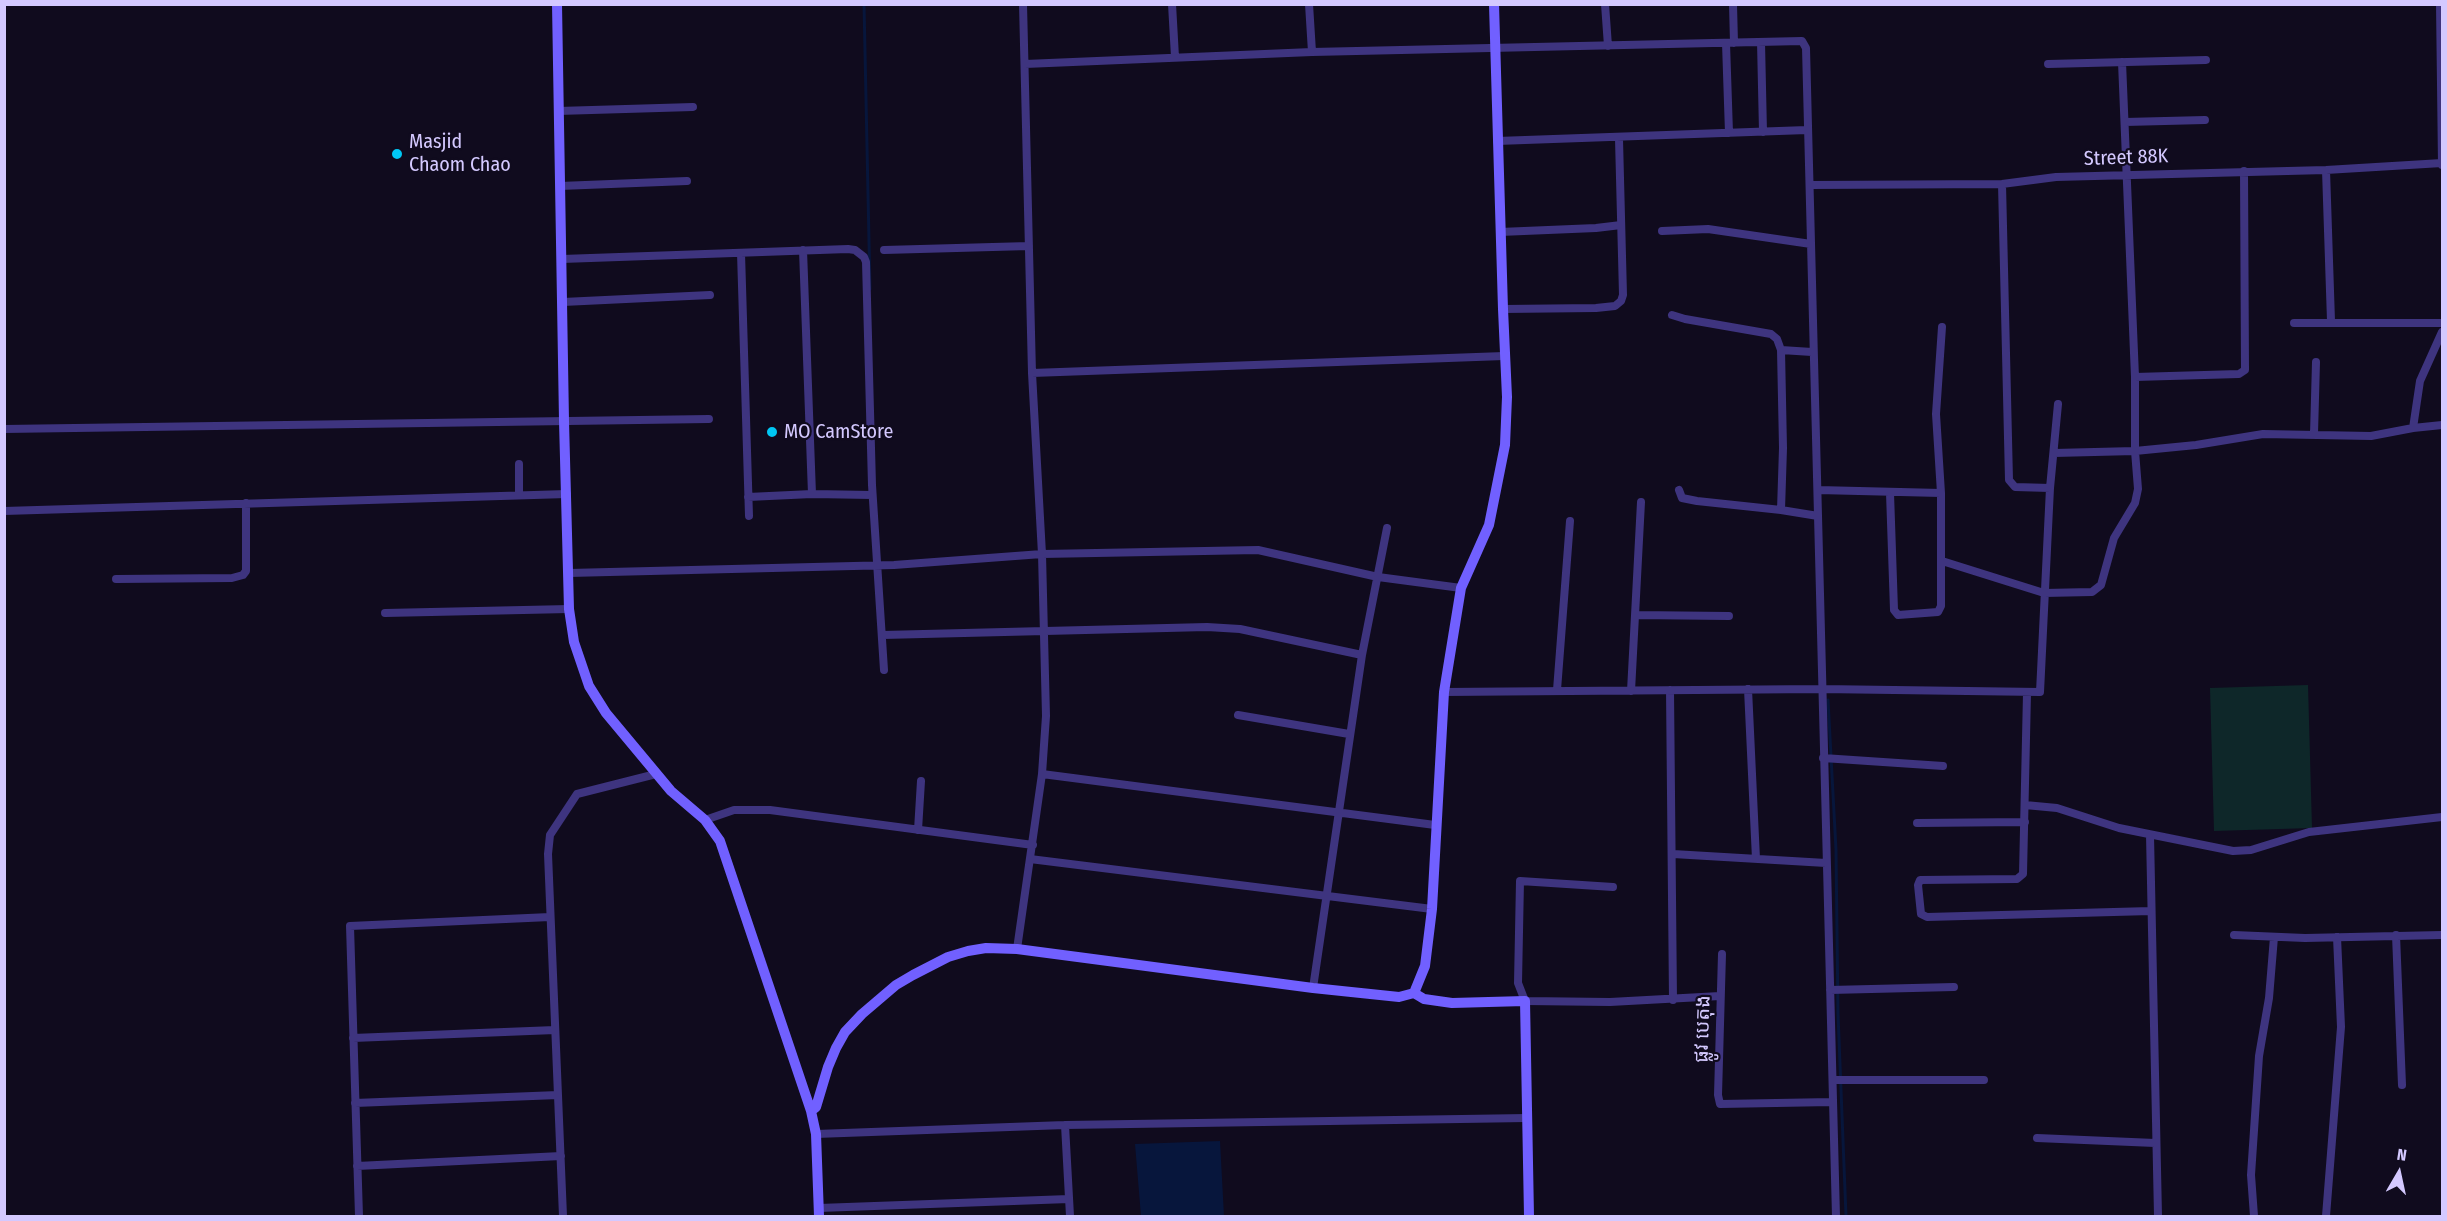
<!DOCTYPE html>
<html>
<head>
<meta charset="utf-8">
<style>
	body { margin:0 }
	#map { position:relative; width:2447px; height:1221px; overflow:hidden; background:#100b1e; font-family:"Fira Sans Condensed",sans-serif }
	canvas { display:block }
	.frame { position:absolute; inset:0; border:6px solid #d4c9ff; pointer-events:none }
	.north { position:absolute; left:2369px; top:1143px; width:60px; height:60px; -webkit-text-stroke:4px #100b1e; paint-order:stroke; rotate:9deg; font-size:16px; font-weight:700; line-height:24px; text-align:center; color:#d4c9ff }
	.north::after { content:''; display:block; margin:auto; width:21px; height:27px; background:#d4c9ff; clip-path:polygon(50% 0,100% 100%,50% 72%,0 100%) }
</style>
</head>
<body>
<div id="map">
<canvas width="2447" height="1221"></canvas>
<div class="frame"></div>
<div class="north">N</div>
</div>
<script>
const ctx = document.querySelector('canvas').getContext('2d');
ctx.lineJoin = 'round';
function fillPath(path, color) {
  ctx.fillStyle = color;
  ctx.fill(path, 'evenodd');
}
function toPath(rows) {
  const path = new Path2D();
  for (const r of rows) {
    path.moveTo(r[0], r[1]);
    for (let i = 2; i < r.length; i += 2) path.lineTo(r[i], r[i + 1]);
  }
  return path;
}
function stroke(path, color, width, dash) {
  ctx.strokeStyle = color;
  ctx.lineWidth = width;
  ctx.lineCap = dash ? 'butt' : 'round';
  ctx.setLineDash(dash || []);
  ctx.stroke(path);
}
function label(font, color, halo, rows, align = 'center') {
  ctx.font = font + ' "Fira Sans Condensed","Noto Sans Khmer",sans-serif';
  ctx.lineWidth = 4.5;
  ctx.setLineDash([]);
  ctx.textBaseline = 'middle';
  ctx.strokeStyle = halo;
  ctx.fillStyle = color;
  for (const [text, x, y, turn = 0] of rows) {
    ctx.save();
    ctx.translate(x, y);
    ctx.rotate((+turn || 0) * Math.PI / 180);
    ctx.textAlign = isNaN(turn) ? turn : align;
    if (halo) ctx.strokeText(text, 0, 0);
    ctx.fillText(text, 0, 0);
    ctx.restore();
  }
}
const green = toPath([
	[2308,685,2312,828,2214,831,2210,688]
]);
const water = toPath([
	[1220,1141,1224,1216,1141,1216,1135,1144]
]);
const stream = toPath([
	[864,4,870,289],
	[1828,700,1836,850,1838,1014,1846,1216]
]);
const street = toPath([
	[1172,4,1175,57],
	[1309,4,1312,52],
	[1605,4,1608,46],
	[1733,4,1734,43],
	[2440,4,2442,165],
	[1761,42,1763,132],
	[1726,43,1729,133],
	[1025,64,1312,52,1802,41,1806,48,1836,1216],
	[2048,64,2206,60],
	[558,111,693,107],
	[2125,122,2205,120],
	[1497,141,1807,130],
	[2326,170,2331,321],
	[2002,184,2009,480,2015,487,2050,488],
	[1810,185,2002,184,2056,177,2326,170,2442,163],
	[560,186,687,181],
	[1662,231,1708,229,1811,244],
	[1500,232,1596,228,1621,225],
	[803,250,812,494],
	[884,250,1029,246],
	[741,253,749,516],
	[562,259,848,249,855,250,864,257,866,262,872,485,884,670],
	[563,302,710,295],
	[1503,309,1596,308,1615,306,1621,301,1623,295,1619,139],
	[1672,315,1685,319,1771,334,1777,339,1781,350,1812,352],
	[2294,323,2442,323],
	[1781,350,1783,448,1781,510,1818,516],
	[1032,373,1504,356],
	[2135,377,2239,374,2245,370,2244,171],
	[2413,428,2420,381,2442,332],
	[4,429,709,419],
	[2314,434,2316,362],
	[2054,453,2135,451,2196,445,2263,434,2371,436,2413,428,2442,425],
	[519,464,519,495],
	[1679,490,1682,498,1697,501,1781,510],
	[1818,490,1941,493],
	[1890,493,1894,610,1898,615,1938,612,1941,606,1941,493,1936,414,1942,327],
	[748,497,812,494,872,495],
	[4,511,567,494],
	[1942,561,2044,593,2092,592,2101,585,2114,538,2135,503,2138,489,2135,451,2135,377,2122,62],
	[569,573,894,565,1042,554,1258,550,1378,577,1461,588],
	[116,579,232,578,243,575,246,571,246,503],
	[385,613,569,609],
	[1635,615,1729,616],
	[883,635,1207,627,1240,629,1362,655],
	[1748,689,1756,859],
	[1557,690,1570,521],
	[1670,690,1673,1000],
	[1631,691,1641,502],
	[1444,692,1821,689,2040,692,2050,488,2058,404],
	[2027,693,2023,874,2017,879,1920,880,1918,885,1921,914,1927,917,2151,911],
	[1238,715,1349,734],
	[1823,758,1943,766],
	[1042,774,1435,825],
	[2025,805,2057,808,2119,828,2233,851,2251,850,2309,832,2442,817],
	[705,820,734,810,770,810,1033,845],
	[1917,823,2025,822],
	[918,830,921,781],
	[2150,835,2158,1216],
	[1673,854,1826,863],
	[1030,859,1432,909],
	[1613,887,1520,881,1518,983,1525,1001,1610,1002,1720,996],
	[2234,935,2305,938,2442,935],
	[2396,935,2402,1085],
	[1017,949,1042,774,1046,716,1042,554,1032,373,1023,4],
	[1722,954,1718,1095,1720,1104,1832,1102],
	[1313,988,1362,655,1387,528],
	[1830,990,1954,987],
	[353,1038,555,1030],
	[1833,1080,1984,1080],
	[355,1103,558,1095],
	[1065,1125,1070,1216],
	[816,1134,1065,1125,1527,1118],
	[2037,1138,2155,1143],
	[357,1166,561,1156],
	[819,1208,1069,1199],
	[359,1216,350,926,550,917],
	[563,1216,548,854,550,835,577,794,656,774],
	[2254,1216,2251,1175,2259,1056,2269,998,2274,937],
	[2326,1216,2341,1027,2337,937]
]);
const secondary = toPath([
	[557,4,564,421,569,609,574,642,589,686,606,713,671,791,705,820,720,841,811,1111,816,1134,819,1216],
	[1414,993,1424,999,1452,1003,1525,1001,1529,1216],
	[811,1111,816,1107,828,1067,836,1048,845,1032,862,1014,896,985,913,975,948,957,968,951,986,948,1017,949,1313,988,1399,997,1414,993,1425,966,1432,909,1444,692,1461,588,1489,525,1505,445,1507,397,1503,309,1494,4]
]);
const markers = [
	[397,154,6,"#00c7f4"],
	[772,432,6,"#00c7f4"]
];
const poiNames = [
	["Masjid",409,142],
	["Chaom Chao",409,165],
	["MO CamStore",784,432]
];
const streetNames = [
	["Street 88K",2126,158,-2],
	["ផ្លូវ បេតុង",1703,1029,-88]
];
fillPath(green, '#0e2729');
fillPath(water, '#07163c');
stroke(stream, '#07163c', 3);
stroke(street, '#3e347f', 8);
stroke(secondary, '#7160ff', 10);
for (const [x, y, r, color] of markers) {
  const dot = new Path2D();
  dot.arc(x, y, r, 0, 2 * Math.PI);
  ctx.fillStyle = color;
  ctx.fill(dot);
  stroke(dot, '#100b1e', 2);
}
label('20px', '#d4c9ff', '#100b1e', poiNames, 'left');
label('20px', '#d4c9ff', '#100b1e', streetNames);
</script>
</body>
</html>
